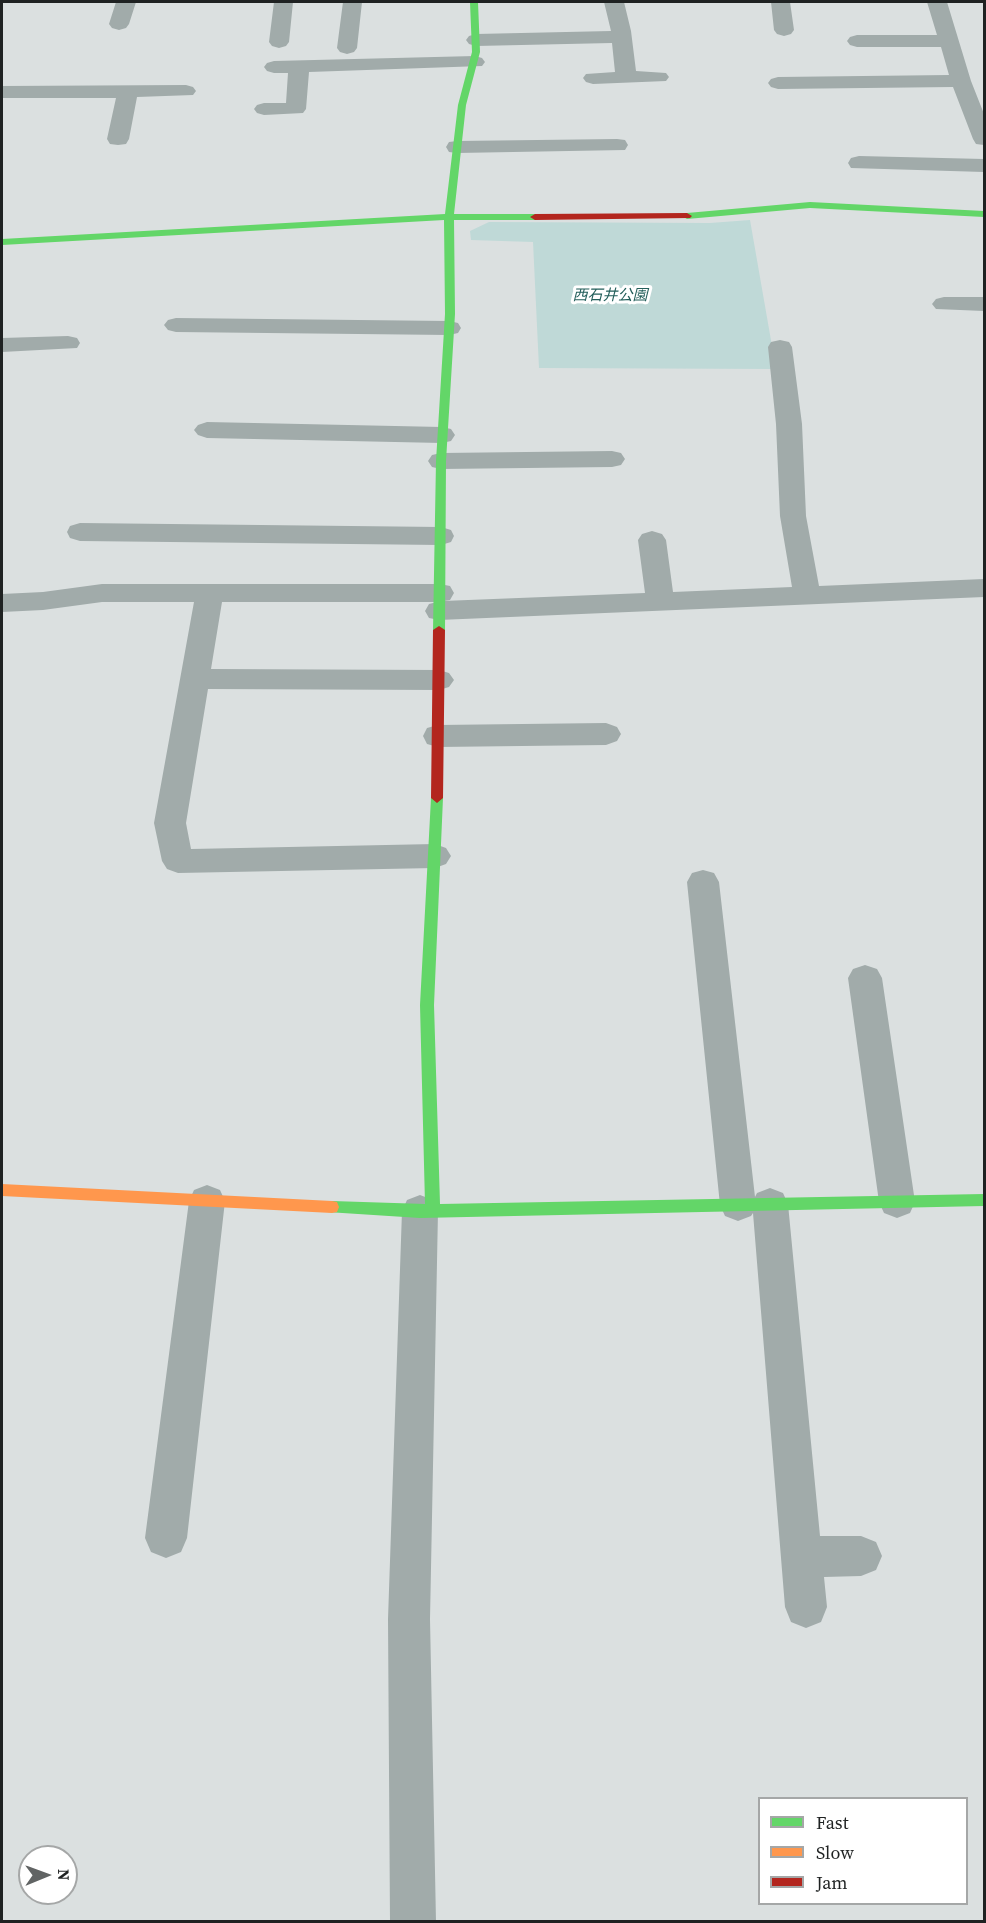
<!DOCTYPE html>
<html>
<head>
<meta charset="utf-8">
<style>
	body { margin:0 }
	#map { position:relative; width:986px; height:1923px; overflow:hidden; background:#dbe0e0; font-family:"Source Serif 4",serif }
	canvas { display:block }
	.frame { position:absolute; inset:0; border:3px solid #1f2222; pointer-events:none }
	.legend { position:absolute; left:758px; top:1797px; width:210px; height:108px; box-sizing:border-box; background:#fff; border:2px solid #a5a7a7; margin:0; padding:8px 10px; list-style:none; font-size:18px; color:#1f2222 }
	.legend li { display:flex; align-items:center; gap:12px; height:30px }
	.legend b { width:30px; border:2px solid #a5a7a7 }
	.north { position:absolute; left:18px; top:1845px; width:60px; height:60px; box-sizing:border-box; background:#fff; border:2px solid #a5a7a7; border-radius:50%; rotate:89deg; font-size:16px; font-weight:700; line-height:24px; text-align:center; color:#1f2222 }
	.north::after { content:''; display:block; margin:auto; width:21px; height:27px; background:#616464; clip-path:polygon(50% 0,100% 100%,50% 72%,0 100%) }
</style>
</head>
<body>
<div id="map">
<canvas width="986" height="1923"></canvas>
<div class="frame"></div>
<ul class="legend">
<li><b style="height:8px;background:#63d668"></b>Fast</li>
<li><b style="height:8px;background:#ff974d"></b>Slow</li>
<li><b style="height:8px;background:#b3261e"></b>Jam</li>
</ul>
<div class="north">N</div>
</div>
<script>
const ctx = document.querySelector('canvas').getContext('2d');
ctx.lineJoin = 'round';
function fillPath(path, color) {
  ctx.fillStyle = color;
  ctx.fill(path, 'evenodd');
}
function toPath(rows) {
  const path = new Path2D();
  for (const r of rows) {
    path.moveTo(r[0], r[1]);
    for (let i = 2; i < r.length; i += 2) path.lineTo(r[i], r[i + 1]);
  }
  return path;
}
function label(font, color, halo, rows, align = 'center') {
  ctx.font = font + ' "Source Serif 4","Noto Sans JP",serif';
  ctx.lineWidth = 6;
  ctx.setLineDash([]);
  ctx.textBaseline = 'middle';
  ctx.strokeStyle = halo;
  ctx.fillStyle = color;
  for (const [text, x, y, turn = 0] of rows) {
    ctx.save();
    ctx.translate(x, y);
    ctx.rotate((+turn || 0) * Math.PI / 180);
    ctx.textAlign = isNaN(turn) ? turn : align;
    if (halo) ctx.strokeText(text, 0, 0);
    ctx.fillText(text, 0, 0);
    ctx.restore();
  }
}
const green = toPath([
	[750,220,776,369,539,368,533,242,471,240,470,231,489,222,710,223]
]);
const street = toPath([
	[116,2,136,2,129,24,126,28,119,30,112,28,109,24,116,2],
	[274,2,293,2,289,42,286,46,279,48,272,46,269,42,274,2],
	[343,2,362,2,357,48,354,52,347,54,340,52,337,48,343,2],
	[604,2,624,2,631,31,636,71,666,73,669,77,666,81,593,84,586,82,583,78,586,74,615,72,612,43,476,46,469,44,466,40,469,36,476,34,611,31,604,2],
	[771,2,790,2,794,30,791,34,784,36,777,34,774,30,771,2],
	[927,2,947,2,971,81,984,114,984,145,976,144,973,139,953,87,778,89,771,87,768,83,771,79,778,77,949,75,941,47,857,47,850,45,847,41,850,37,857,35,937,35,927,2],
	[475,56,482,58,485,62,482,66,309,72,306,109,303,113,264,115,257,113,254,109,257,105,264,103,286,103,288,73,274,73,267,71,264,67,267,63,274,61,475,56],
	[186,85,193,87,196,91,193,95,137,97,129,139,126,144,118,145,110,144,107,139,116,98,2,98,2,86,186,85],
	[617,139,625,140,628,145,625,150,457,153,449,152,446,147,449,142,457,141,617,139],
	[859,156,984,159,984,172,851,168,848,163,851,158,859,156],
	[944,297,984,297,984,311,936,309,932,304,936,299,944,297],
	[176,318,449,321,458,323,461,328,458,333,449,335,176,332,168,330,164,325,168,320,176,318],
	[68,336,77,338,80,343,77,348,2,352,2,338,68,336],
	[780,340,789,342,792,347,802,424,806,516,819,586,984,579,984,597,439,620,429,618,425,611,429,604,437,602,222,602,211,669,439,670,449,673,454,680,449,687,439,690,208,689,186,823,191,849,435,844,446,848,451,856,446,864,435,868,178,873,167,869,162,861,154,823,194,602,102,602,43,610,2,612,2,594,43,592,102,584,440,584,450,586,454,593,450,600,443,601,645,593,638,540,642,534,652,531,662,534,666,540,673,592,792,587,780,516,776,424,768,347,771,342,780,340],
	[207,422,442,427,451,429,455,435,451,441,442,443,207,438,198,435,194,430,198,425,207,422],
	[612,451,621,453,625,459,621,465,612,467,441,469,432,467,428,461,432,455,441,453,612,451],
	[80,523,441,527,451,530,454,536,451,542,441,545,80,541,70,538,67,532,70,526,80,523],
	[606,723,617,727,621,734,617,741,606,745,438,747,427,744,423,736,427,728,438,725,606,723],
	[703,870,714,873,719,882,755,1197,757,1193,770,1188,783,1193,788,1204,820,1536,861,1536,876,1542,882,1556,876,1570,861,1576,824,1577,827,1607,821,1622,806,1628,791,1622,785,1607,753,1213,751,1216,738,1221,725,1216,720,1205,687,882,692,873,703,870],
	[865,965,877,969,882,978,915,1202,910,1213,897,1218,884,1213,879,1202,848,978,853,969,865,965],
	[207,1185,220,1190,225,1201,187,1538,181,1552,166,1558,151,1552,145,1538,189,1201,194,1190,207,1185],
	[420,1195,433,1200,438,1211,430,1619,436,1922,390,1922,388,1619,402,1211,407,1200,420,1195]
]);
const fast = toPath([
	[470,2,478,2,480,52,466,105,454,214,535,214,540,217,535,220,454,220,455,314,446,461,445,630,439,634,433,630,436,461,445,314,444,220,2,245,2,239,445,214,458,105,472,52,470,2],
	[810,202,984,211,984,217,810,208,687,219,682,216,687,213,810,202],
	[437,793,443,798,434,1005,440,1204,984,1194,984,1206,420,1218,327,1212,325,1207,327,1202,332,1201,425,1204,420,1005,431,798,437,793]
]);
const slow = toPath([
	[2,1184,332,1201,337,1202,339,1207,337,1212,332,1213,2,1196,2,1184]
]);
const jam = toPath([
	[687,213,692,216,690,218,535,220,530,217,535,214,687,213],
	[439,626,445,630,443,798,437,803,431,798,433,630,439,626]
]);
const farParknames = [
	["西石井公園",610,296]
];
fillPath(green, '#bfd9d7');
fillPath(street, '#a1abaa');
fillPath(fast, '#63d668');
fillPath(slow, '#ff974d');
fillPath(jam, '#b3261e');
label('italic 15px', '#245f5b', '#fff', farParknames);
</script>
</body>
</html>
